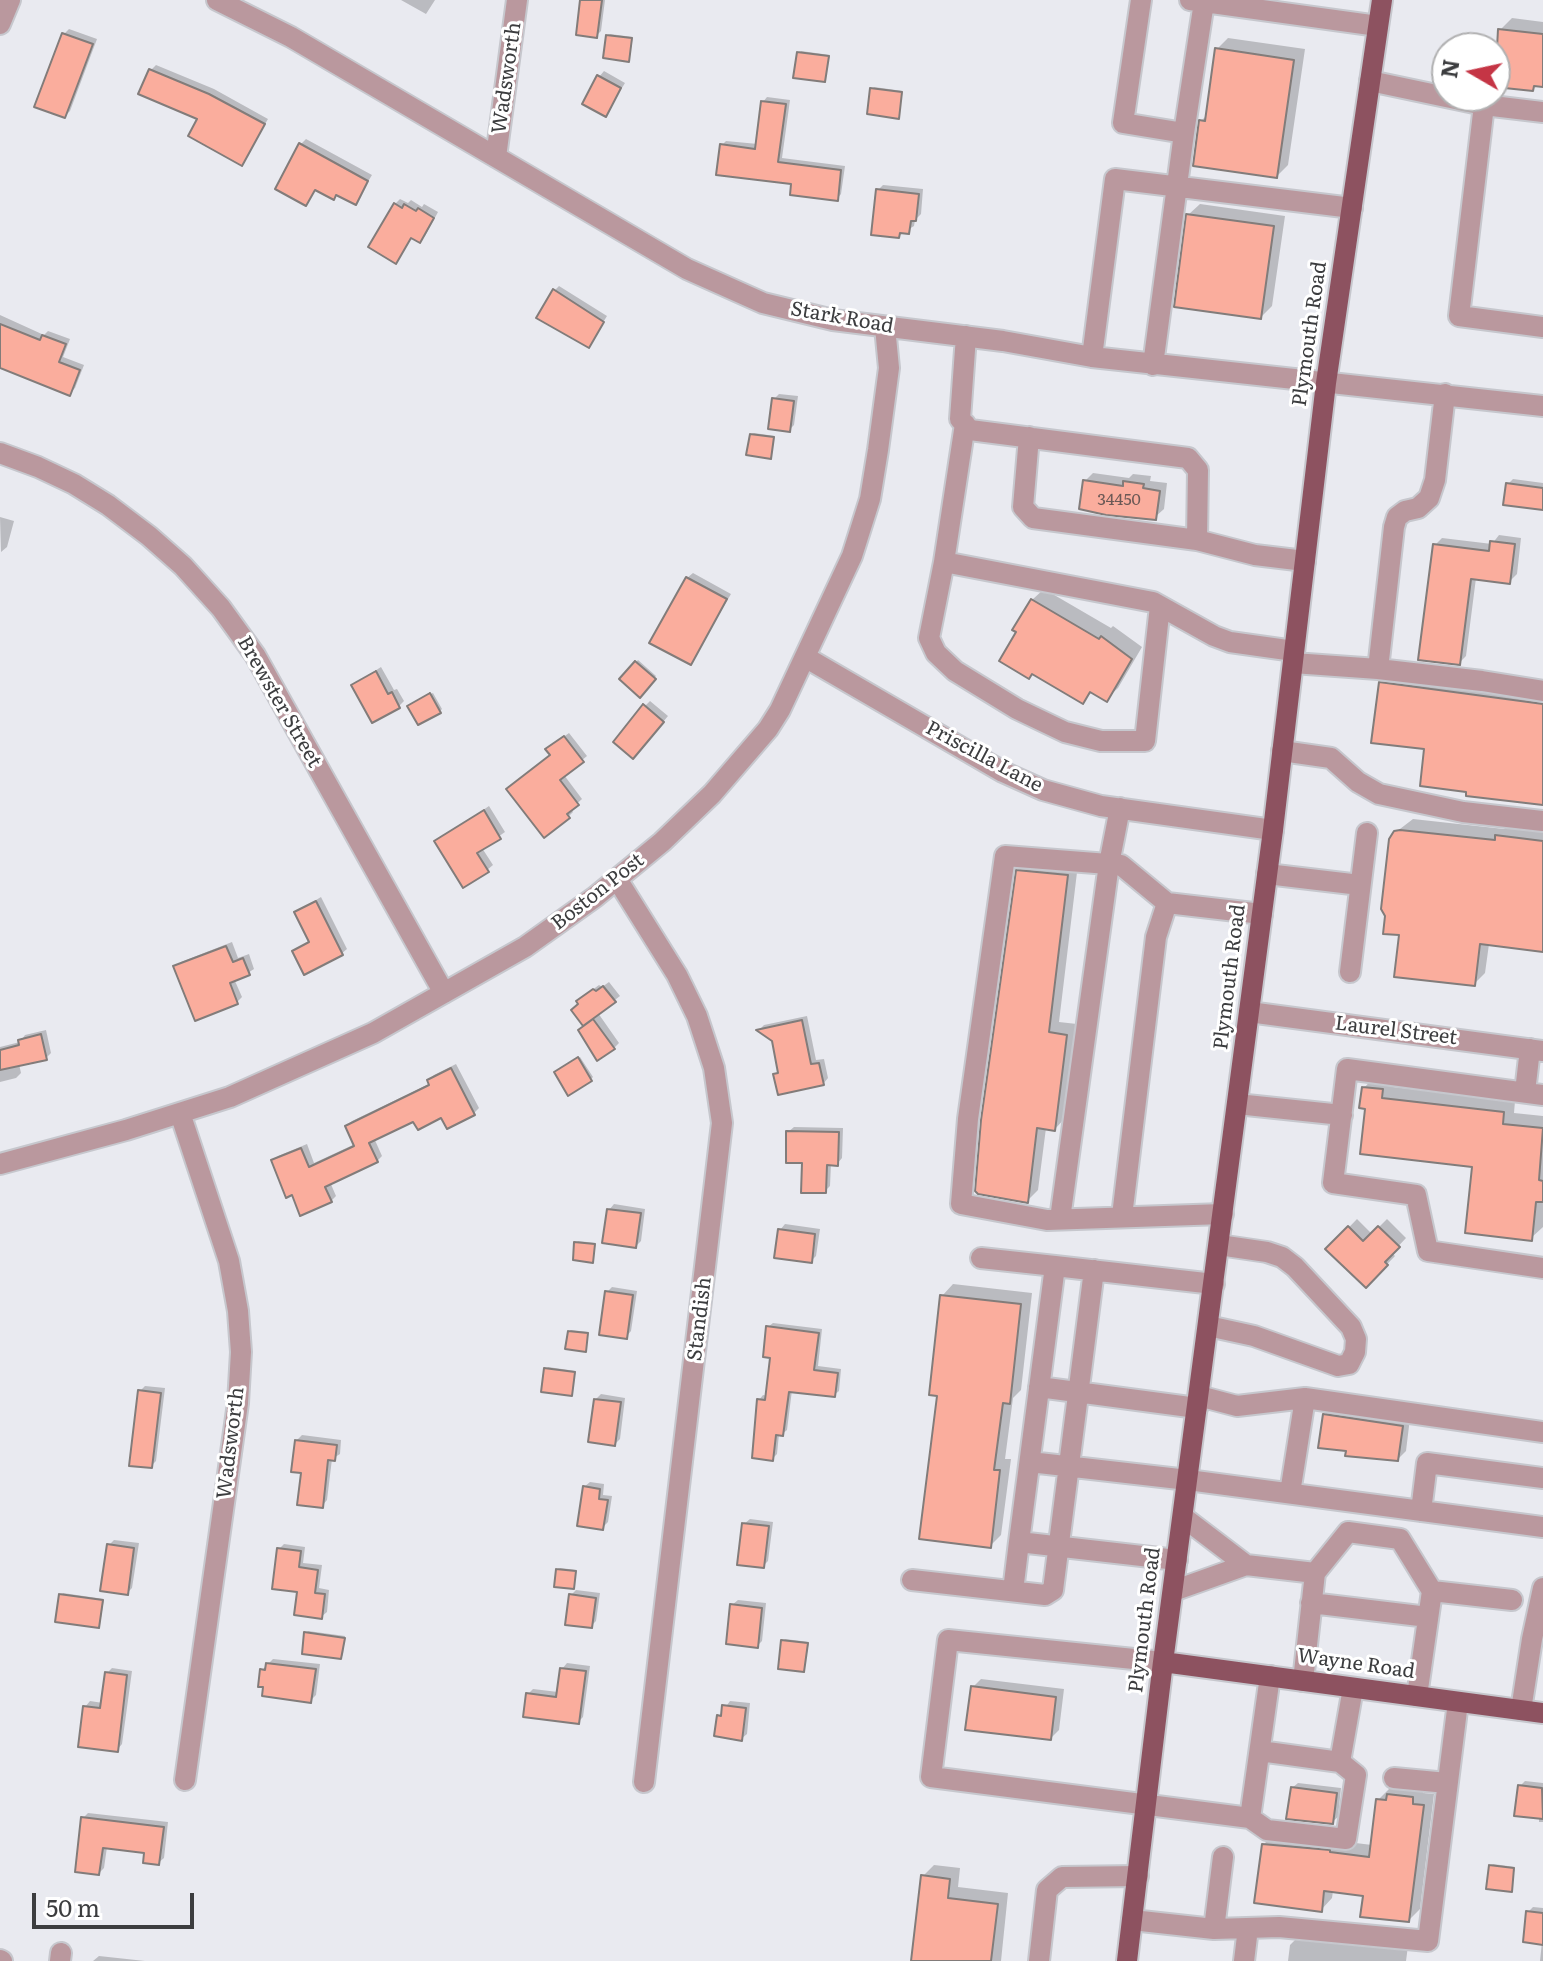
<!DOCTYPE html>
<html>
<head>
<meta charset="utf-8">
<style>
	body { margin:0 }
	#map { position:relative; width:1543px; height:1961px; overflow:hidden; background:#e9eaf0; font-family:Literata,serif }
	canvas { display:block }
	.north { position:absolute; left:1431px; top:32px; width:80px; height:80px; box-sizing:border-box; background:#fff; border:2px solid #b1b1b2; border-radius:50%; rotate:279deg; font-size:22px; font-weight:700; line-height:32px; text-align:center; color:#3c3d3f }
	.north::after { content:''; display:block; margin:auto; width:28px; height:36px; background:#c53545; clip-path:polygon(50% 0,100% 100%,50% 72%,0 100%) }
	.scale { position:absolute; left:32px; top:1893px; width:162px; height:36px; box-sizing:border-box; border:4px solid #3c3d3f; border-top:0; padding-left:10px; font-size:24px; line-height:28px; white-space:nowrap; color:#3c3d3f; -webkit-text-stroke:6px #fff; paint-order:stroke }
</style>
</head>
<body>
<div id="map">
<canvas width="1543" height="1961"></canvas>
<div class="north">N</div>
<div class="scale">50 m</div>
</div>
<script>
const ctx = document.querySelector('canvas').getContext('2d');
ctx.lineJoin = 'round';
function fillPath(path, color) {
  ctx.fillStyle = color;
  ctx.fill(path, 'evenodd');
}
function toPath(rows) {
  const path = new Path2D();
  for (const r of rows) {
    path.moveTo(r[0], r[1]);
    for (let i = 2; i < r.length; i += 2) path.lineTo(r[i], r[i + 1]);
  }
  return path;
}
function stroke(path, color, width, dash) {
  ctx.strokeStyle = color;
  ctx.lineWidth = width;
  ctx.lineCap = dash ? 'butt' : 'round';
  ctx.setLineDash(dash || []);
  ctx.stroke(path);
}
function label(font, color, halo, rows, align = 'center') {
  ctx.font = font + ' Literata,serif';
  ctx.lineWidth = 6;
  ctx.setLineDash([]);
  ctx.textBaseline = 'middle';
  ctx.strokeStyle = halo;
  ctx.fillStyle = color;
  for (const [text, x, y, turn = 0] of rows) {
    ctx.save();
    ctx.translate(x, y);
    ctx.rotate((+turn || 0) * Math.PI / 180);
    ctx.textAlign = isNaN(turn) ? turn : align;
    if (halo) ctx.strokeText(text, 0, 0);
    ctx.fillText(text, 0, 0);
    ctx.restore();
  }
}
const shadow = toPath([
	[401,0,435,0,426,14],
	[582,0,605,0,601,31,596,36],
	[1512,18,1543,22,1543,85,1537,84,1533,89,1495,85,1500,30],
	[69,29,97,39,70,111,65,116,64,34],
	[610,34,633,37,629,60,608,36],
	[1228,38,1305,49,1288,165,1277,176,1201,121,1208,114,1217,49],
	[801,51,830,55,824,80,799,53],
	[156,65,214,89,268,119,242,164,200,118,151,70],
	[604,71,625,83,606,114,599,77],
	[874,87,903,91,898,116,872,89],
	[767,97,790,100,782,158,845,166,841,194,837,199,793,182,722,145,726,141,758,144,763,102],
	[306,139,372,175,355,203,338,193,333,198,316,189,306,204,301,144],
	[883,185,923,189,921,214,915,220,914,226,898,236,878,190],
	[400,199,408,203,411,200,422,207,424,204,438,212,425,236,420,241,412,236,396,261,395,204],
	[1200,204,1285,216,1272,306,1261,317,1188,215],
	[559,286,607,316,589,345,554,291],
	[0,315,44,335,48,331,70,339,63,357,84,365,75,388,69,394,0,360],
	[779,394,798,396,794,425,789,430,774,399],
	[754,433,775,436,770,457,751,435],
	[1093,473,1129,478,1133,474,1151,476,1150,481,1167,483,1164,509,1155,517,1085,481],
	[1513,479,1543,483,1543,508,1508,484],
	[0,517,14,521,7,547,1,552],
	[1499,535,1521,538,1517,574,1509,582,1476,578,1466,656,1459,663,1435,545,1442,538,1492,544],
	[693,573,731,594,691,663,687,578],
	[1044,589,1111,628,1113,626,1142,647,1118,688,1106,699,1093,691,1082,702,1033,672,1032,600],
	[638,660,656,676,640,695,621,679],
	[381,667,394,690,397,689,404,701,399,706,353,685],
	[1392,672,1543,692,1543,803,1380,683],
	[433,693,442,709,440,711,412,704],
	[650,701,668,716,638,752,645,706],
	[569,733,587,756,564,775,582,799,571,809,573,812,569,816,544,836,552,745],
	[489,806,505,832,482,848,493,865,487,870,437,841],
	[1413,819,1504,829,1509,825,1543,829,1543,950,1489,944,1485,973,1474,984,1401,934,1396,832],
	[1030,859,1078,864,1059,1022,1077,1024,1066,1117,1055,1129,1046,1128,1038,1190,1027,1201,1018,871],
	[321,897,347,949,341,954,294,951,311,941,296,912],
	[232,942,238,958,249,954,254,969,235,981,242,997,237,1002,176,967,181,962],
	[609,982,620,996,598,1013,619,1043,614,1048,585,1026,573,1010,584,996,599,985,602,987],
	[807,1016,816,1060,824,1059,828,1078,823,1084,776,1075,780,1070,774,1039,759,1030,764,1025],
	[46,1030,51,1053,46,1058,19,1064,21,1073,16,1078,0,1082,0,1047,20,1042,25,1035],
	[580,1057,593,1077,591,1079,558,1071],
	[456,1064,479,1108,474,1113,414,1120,374,1138,382,1156,377,1161,330,1182,336,1196,331,1201,293,1192,273,1161,278,1156,307,1144,314,1163,355,1144,347,1126,352,1121,431,1083,429,1080,434,1075],
	[1375,1076,1394,1078,1393,1087,1515,1101,1514,1113,1543,1116,1543,1227,1531,1238,1474,1165,1364,1088],
	[794,1127,843,1128,842,1158,837,1164,831,1163,830,1186,825,1191,804,1161,788,1132],
	[614,1204,645,1209,641,1241,636,1246,609,1210],
	[1357,1219,1372,1234,1387,1219,1406,1238,1392,1253,1395,1256,1366,1286,1328,1249],
	[785,1224,820,1229,816,1256,811,1261,780,1230],
	[578,1241,596,1243,592,1261,576,1243],
	[953,1284,1032,1293,1021,1390,1013,1398,1005,1459,1011,1459,1001,1535,990,1546,939,1394,942,1296],
	[612,1287,637,1291,631,1331,626,1337,607,1292],
	[773,1323,822,1329,818,1366,841,1369,839,1391,834,1395,792,1390,787,1430,782,1434,779,1434,777,1454,772,1459,759,1400,763,1395,768,1396,773,1357,768,1327],
	[571,1330,589,1332,585,1350,569,1332],
	[548,1367,576,1371,571,1394,546,1369],
	[145,1386,165,1388,156,1461,151,1466,140,1391],
	[601,1394,625,1398,620,1439,615,1444,595,1400],
	[1333,1406,1410,1418,1406,1451,1398,1459,1349,1450,1324,1415],
	[302,1435,341,1440,340,1454,332,1459,327,1500,322,1506,303,1471,296,1441],
	[590,1482,604,1484,603,1495,612,1496,608,1522,603,1527,584,1487],
	[750,1519,773,1522,768,1561,763,1566,744,1524],
	[114,1540,139,1543,132,1588,127,1593,109,1545],
	[284,1544,305,1547,303,1563,322,1565,319,1588,329,1590,327,1612,321,1617,299,1591,279,1549],
	[560,1568,577,1570,573,1587,558,1570],
	[576,1590,600,1593,596,1621,591,1626,571,1595],
	[63,1593,104,1599,100,1624,98,1626,61,1595],
	[738,1600,766,1603,762,1641,757,1646,732,1605],
	[308,1631,345,1636,343,1655,341,1657,306,1633],
	[785,1639,809,1642,804,1670,783,1641],
	[273,1659,320,1664,316,1695,311,1700,262,1670],
	[567,1663,590,1666,583,1717,578,1722,528,1694,533,1689,558,1692,562,1669],
	[112,1668,132,1671,122,1744,117,1750,85,1707,90,1701,103,1703,107,1673],
	[981,1679,1064,1689,1059,1730,1051,1738,973,1687],
	[730,1701,750,1703,747,1734,741,1739,719,1716],
	[1525,1781,1543,1783,1543,1822,1539,1822,1539,1817,1520,1786],
	[1298,1783,1341,1788,1338,1817,1332,1822,1292,1788],
	[1400,1783,1424,1786,1423,1793,1434,1794,1420,1909,1409,1920,1365,1894,1333,1891,1332,1898,1321,1910,1263,1845,1275,1833,1372,1845,1378,1800,1389,1789,1394,1789],
	[88,1813,168,1822,164,1858,158,1863,146,1851,107,1847,104,1868,99,1873,83,1818],
	[1493,1864,1515,1867,1511,1890,1491,1866],
	[934,1865,960,1868,958,1887,1008,1893,1001,1961,913,1961,923,1876],
	[1533,1907,1543,1908,1543,1961,1540,1961,1542,1942,1528,1912],
	[1301,1934,1408,1946,1406,1961,1288,1961,1290,1945],
	[99,1956,145,1961,93,1961]
]);
const building = toPath([
	[580,0,602,0,597,38,576,35,580,0],
	[1498,29,1543,34,1543,87,1534,86,1533,91,1495,87,1498,29],
	[62,33,93,44,65,118,34,107,62,33],
	[606,35,632,38,629,62,603,58,606,35],
	[1215,48,1294,60,1277,178,1193,166,1199,120,1205,121,1215,48],
	[797,52,829,56,825,82,793,78,797,52],
	[149,69,209,94,265,124,242,166,188,136,197,119,138,94,149,69],
	[597,75,621,88,606,117,582,104,597,75],
	[870,88,902,92,899,119,867,114,870,88],
	[761,101,786,104,778,162,841,170,838,201,790,195,791,184,716,175,720,144,755,149,761,101],
	[299,143,368,181,356,205,336,195,334,200,315,190,306,206,275,189,299,143],
	[876,189,919,194,916,221,911,221,909,234,900,233,899,238,871,235,876,189],
	[394,203,402,208,404,204,416,211,418,208,434,218,420,243,411,238,396,264,368,247,394,203],
	[1186,214,1274,226,1261,319,1174,307,1186,214],
	[553,289,604,322,589,348,536,318,553,289],
	[0,324,40,340,42,335,66,344,59,362,80,370,70,396,0,368,0,324],
	[772,398,794,401,790,432,768,429,772,398],
	[750,434,774,437,771,459,746,455,750,434],
	[1083,480,1123,486,1123,481,1144,484,1143,488,1160,491,1156,520,1106,515,1079,509,1083,480],
	[1506,483,1543,488,1543,510,1503,505,1506,483],
	[1490,541,1515,544,1510,584,1471,579,1460,665,1418,660,1433,544,1489,551,1490,541],
	[686,577,727,599,691,665,649,643,686,577],
	[1031,599,1099,639,1101,636,1132,659,1107,702,1090,692,1083,704,1032,674,1029,679,999,661,1016,632,1012,630,1031,599],
	[635,661,656,679,640,698,619,679,635,661],
	[376,671,388,694,392,692,400,708,372,723,351,685,376,671],
	[1379,682,1543,704,1543,805,1466,796,1466,792,1420,786,1424,749,1371,743,1379,682],
	[430,693,441,713,418,725,407,706,430,693],
	[643,704,664,722,633,759,613,742,643,704],
	[564,736,584,762,560,780,579,805,567,814,570,818,544,838,506,789,550,755,545,749,564,736],
	[484,810,501,839,477,853,489,872,463,888,434,841,484,810],
	[1400,830,1495,840,1495,835,1543,841,1543,952,1480,944,1475,986,1394,977,1399,935,1383,934,1385,916,1381,909,1389,839,1394,831,1400,830],
	[1016,870,1068,875,1049,1032,1067,1035,1055,1131,1037,1128,1028,1203,978,1194,975,1191,981,1120,1016,870],
	[316,901,343,955,304,975,292,951,309,942,294,912,316,901],
	[226,946,233,962,243,958,250,975,230,983,238,1004,195,1021,173,966,226,946],
	[603,986,616,1002,583,1026,571,1010,578,1004,576,1001,593,989,596,991,603,986],
	[593,1019,615,1049,597,1061,578,1030,593,1019],
	[802,1020,811,1064,819,1063,824,1085,778,1095,773,1074,778,1073,772,1041,756,1030,802,1020],
	[41,1034,47,1060,0,1070,0,1050,19,1045,18,1040,41,1034],
	[578,1057,592,1081,568,1096,554,1072,578,1057],
	[451,1068,475,1115,447,1129,441,1118,418,1130,413,1122,369,1143,378,1162,325,1187,332,1202,300,1216,292,1195,286,1198,271,1160,301,1148,309,1167,354,1146,345,1126,429,1085,427,1080,451,1068],
	[1362,1087,1383,1089,1382,1098,1504,1112,1503,1124,1543,1128,1539,1180,1543,1181,1543,1202,1536,1202,1532,1241,1465,1233,1472,1167,1360,1154,1365,1109,1359,1108,1362,1087],
	[786,1131,839,1132,838,1166,827,1165,826,1193,801,1193,802,1163,786,1163,786,1131],
	[607,1209,641,1213,636,1248,602,1243,607,1209],
	[1348,1226,1363,1241,1378,1226,1400,1247,1385,1262,1388,1265,1366,1288,1325,1249,1348,1226],
	[778,1229,815,1234,812,1263,774,1258,778,1229],
	[574,1242,595,1244,593,1263,573,1260,574,1242],
	[605,1291,633,1295,627,1339,599,1335,605,1291],
	[940,1295,1021,1304,1010,1404,1003,1403,994,1470,1000,1470,991,1548,919,1539,937,1396,929,1395,940,1295],
	[766,1326,819,1333,814,1370,838,1373,835,1397,789,1392,783,1436,776,1435,773,1461,752,1458,757,1399,765,1400,770,1358,763,1357,766,1326],
	[568,1331,588,1333,586,1352,565,1349,568,1331],
	[544,1368,575,1372,572,1396,541,1392,544,1368],
	[138,1390,161,1393,152,1468,129,1466,138,1390],
	[594,1399,621,1402,615,1446,588,1442,594,1399],
	[1323,1414,1403,1426,1398,1461,1345,1456,1346,1451,1318,1448,1323,1414],
	[295,1440,337,1445,335,1461,328,1460,323,1508,297,1505,301,1473,291,1472,295,1440],
	[583,1486,600,1489,599,1499,608,1500,603,1530,577,1526,583,1486],
	[742,1523,769,1526,764,1568,737,1565,742,1523],
	[107,1544,134,1548,128,1595,100,1591,107,1544],
	[277,1548,301,1551,299,1567,318,1570,315,1593,325,1594,322,1619,294,1615,297,1592,272,1589,277,1548],
	[556,1569,576,1571,574,1589,554,1587,556,1569],
	[59,1594,103,1600,99,1628,55,1622,59,1594],
	[569,1594,596,1598,592,1628,565,1625,569,1594],
	[730,1604,762,1608,758,1648,726,1644,730,1604],
	[304,1632,345,1638,341,1659,302,1654,304,1632],
	[781,1640,808,1643,804,1672,778,1669,781,1640],
	[266,1663,316,1669,311,1703,262,1696,263,1687,258,1687,260,1669,265,1670,266,1663],
	[560,1668,586,1671,579,1724,523,1717,526,1693,556,1697,560,1668],
	[105,1672,127,1675,118,1752,78,1747,83,1706,100,1708,105,1672],
	[971,1686,1056,1697,1051,1740,965,1730,971,1686],
	[722,1705,746,1708,742,1741,714,1736,717,1715,721,1716,722,1705],
	[1518,1785,1542,1788,1543,1819,1514,1816,1518,1785],
	[1291,1787,1337,1793,1333,1824,1286,1819,1291,1787],
	[1387,1794,1413,1797,1413,1804,1424,1805,1409,1922,1360,1917,1363,1896,1324,1891,1322,1912,1254,1903,1262,1844,1330,1850,1330,1852,1369,1857,1376,1799,1386,1800,1387,1794],
	[81,1817,164,1827,159,1865,143,1863,144,1853,103,1848,99,1875,75,1872,81,1817],
	[1489,1865,1514,1868,1512,1892,1486,1889,1489,1865],
	[921,1875,950,1879,948,1898,998,1904,991,1961,911,1961,921,1875],
	[1526,1911,1543,1913,1543,1945,1523,1942,1526,1911]
]);
const minor = toPath([
	[217,0,291,37,687,269,763,303,833,320,1003,341,1092,357,1543,406],
	[1141,0,1123,123,1184,133,1204,2],
	[1190,0,1378,26],
	[0,24,10,0],
	[1370,81,1484,105,1459,316,1543,327],
	[1484,105,1543,112],
	[496,157,517,0],
	[966,336,960,419,970,430,1188,458,1198,470,1197,540],
	[1092,357,1115,179,1352,208],
	[1153,365,1184,133],
	[965,424,944,562,1153,602,1214,636,1230,642,1294,651],
	[1029,437,1023,507,1033,518,1197,540,1255,555,1305,561],
	[0,453,38,467,74,484,108,505,149,536,183,566,221,608,255,655,444,993],
	[944,562,929,638,936,653,955,671,1017,709,1065,732,1101,741,1145,741,1160,606],
	[805,657,1003,772,1043,790,1101,806,1273,830],
	[1293,663,1378,669,1394,527,1397,517,1405,511,1418,508,1429,498,1435,480,1445,394],
	[1378,669,1482,681,1543,691],
	[1282,751,1331,758,1358,782,1379,794,1463,812,1543,821],
	[1267,874,1360,885],
	[617,879,677,975,697,1016,714,1068,722,1123,644,1782],
	[1350,972,1367,833],
	[1249,1012,1543,1051],
	[1525,1092,1530,1049],
	[1543,1095,1347,1069,1333,1183,1416,1195,1428,1251,1543,1268],
	[1237,1104,1342,1115],
	[180,1113,229,1261,238,1311,241,1352,238,1403,185,1780],
	[0,1164,126,1130,230,1097,373,1033,525,947,595,897,662,842,712,794,768,729,780,710,852,556,870,499,878,450,889,368,885,327],
	[1223,1214,1047,1220,961,1204,968,1119,1005,856,1121,865,1167,903,1262,914],
	[1122,1216,1156,937,1167,903],
	[1060,1219,1109,864,1120,808],
	[981,1258,1055,1266],
	[1208,1326,1254,1336,1338,1366,1349,1364,1355,1352,1356,1339,1351,1327,1295,1267,1282,1257,1267,1252,1219,1245],
	[1039,1387,1197,1408],
	[1199,1396,1237,1406,1305,1398,1543,1432],
	[1030,1462,1188,1480,1543,1527],
	[1290,1493,1305,1398],
	[1421,1511,1427,1463,1543,1478],
	[1183,1517,1246,1565],
	[1177,1560,1019,1542,1055,1266,1214,1284],
	[912,1580,1045,1595,1053,1590,1094,1270],
	[1013,1591,1019,1542],
	[1173,1591,1246,1565,1315,1573],
	[1432,1591,1512,1600],
	[1311,1603,1428,1617],
	[1163,1662,948,1640,931,1777,1250,1818,1270,1676],
	[1303,1681,1315,1573,1348,1532,1400,1539,1432,1591,1417,1696],
	[1521,1710,1532,1639,1543,1588],
	[1260,1751,1340,1762,1353,1688],
	[1394,1778,1447,1783],
	[1250,1818,1267,1830,1346,1839,1356,1775,1340,1762],
	[1132,1920,1214,1929,1279,1927,1428,1941,1458,1702],
	[1214,1929,1223,1857],
	[0,1960,2,1961],
	[60,1961,61,1953],
	[1039,1961,1047,1890,1062,1877,1138,1876],
	[1244,1961,1248,1928]
]);
const major = toPath([
	[1163,1662,1543,1713],
	[1127,1961,1163,1662,1273,830,1326,383,1382,0]
]);
const numberNames = [
	["34450",1119,500]
];
const streetNames = [
	["Wadsworth",507,78,-82],
	["Stark Road",842,318,10],
	["Plymouth Road",1310,334,-82],
	["Brewster Street",279,702,60],
	["Priscilla Lane",984,757,28],
	["Boston Post",598,892,-38],
	["Plymouth Road",1230,977,-83],
	["Laurel Street",1396,1031,7],
	["Standish",700,1319,-83],
	["Wadsworth",231,1443,-83],
	["Plymouth Road",1145,1620,-83],
	["Wayne Road",1356,1664,8]
];
fillPath(shadow, '#0003');
fillPath(building, '#faad9d');
stroke(building, '#827c7a', 2);
stroke(minor, '#c6c7cd', 24);
stroke(major, '#c6c7cd', 24);
stroke(minor, '#ba989e', 20);
stroke(major, '#8d5260', 20);
label('16px', '#6c5956', null, numberNames);
label('20px', '#3c3d3f', '#fff', streetNames);
</script>
</body>
</html>
